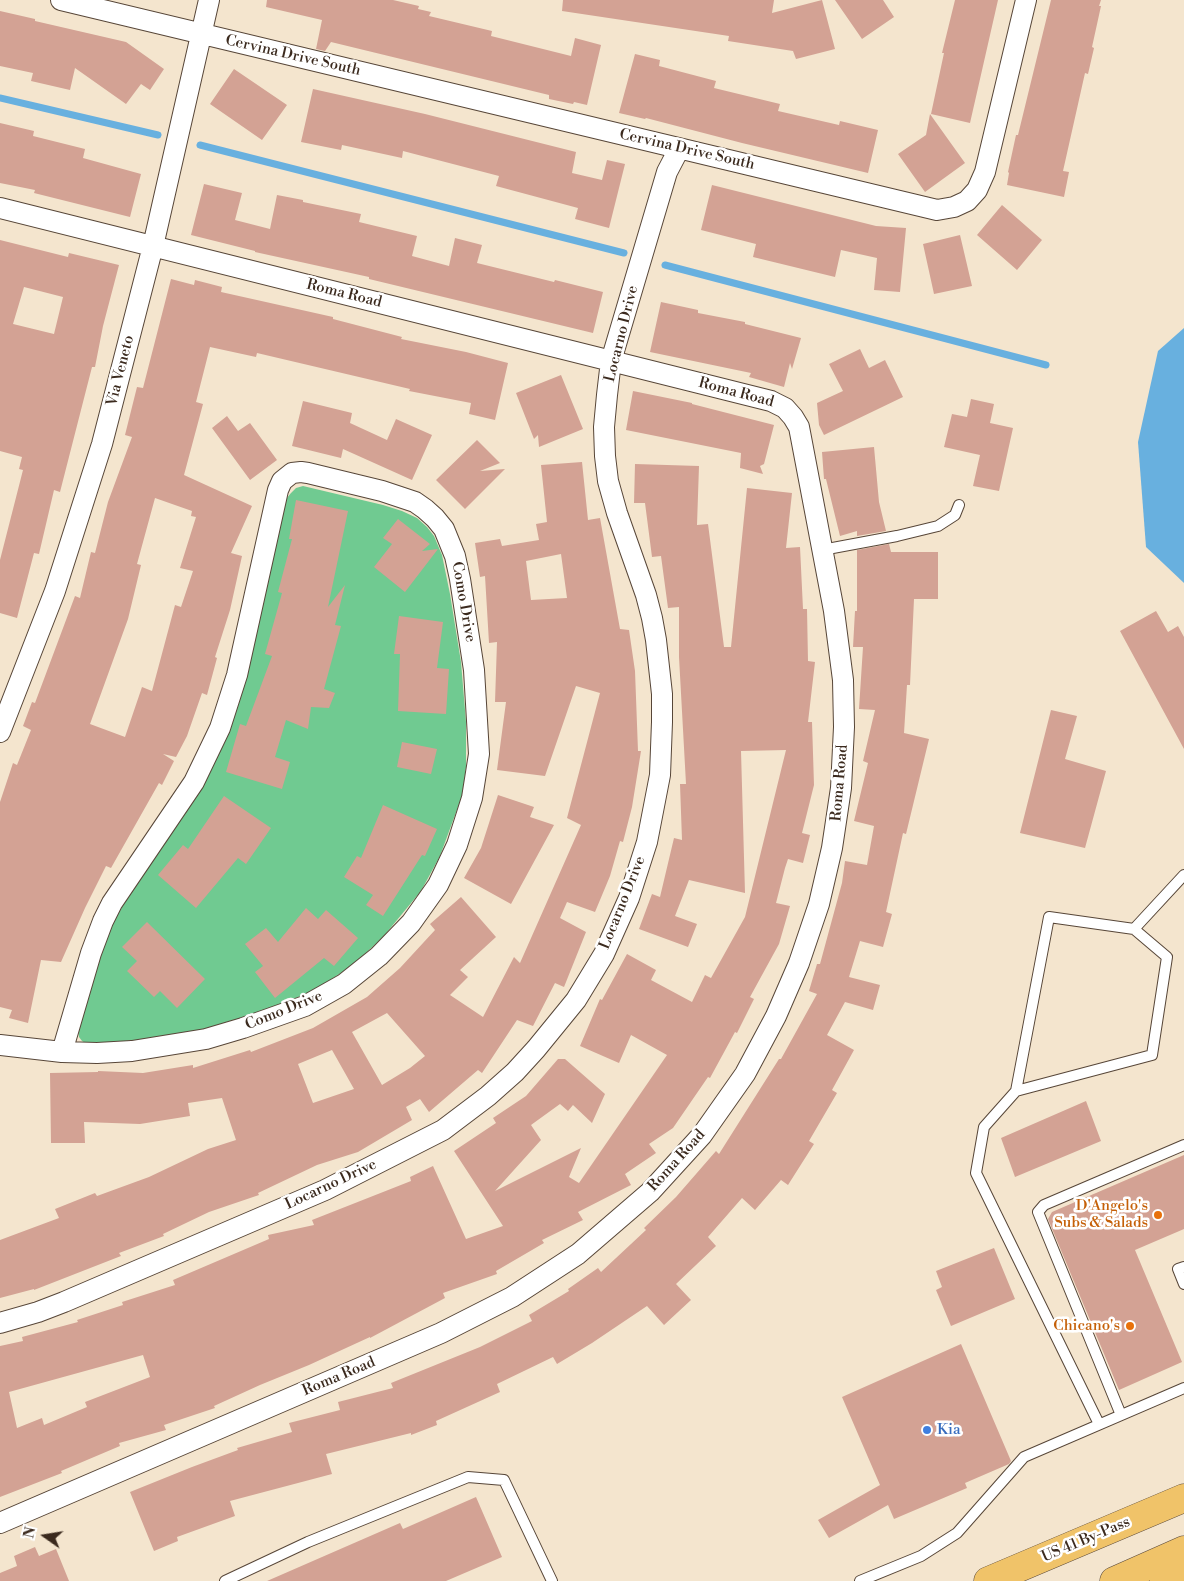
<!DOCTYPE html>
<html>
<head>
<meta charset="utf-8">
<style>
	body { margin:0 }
	#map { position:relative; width:1184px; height:1581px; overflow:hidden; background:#f4e5ce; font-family:"Libre Bodoni",serif }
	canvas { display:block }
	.north { position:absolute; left:20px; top:1511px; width:50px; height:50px; -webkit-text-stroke:4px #fff; paint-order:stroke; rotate:283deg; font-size:14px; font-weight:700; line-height:20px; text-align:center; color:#3b2a1e }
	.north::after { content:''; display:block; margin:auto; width:18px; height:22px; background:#3b2a1e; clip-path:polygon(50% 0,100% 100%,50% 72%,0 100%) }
</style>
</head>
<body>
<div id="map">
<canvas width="1184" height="1581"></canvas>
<div class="north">N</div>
</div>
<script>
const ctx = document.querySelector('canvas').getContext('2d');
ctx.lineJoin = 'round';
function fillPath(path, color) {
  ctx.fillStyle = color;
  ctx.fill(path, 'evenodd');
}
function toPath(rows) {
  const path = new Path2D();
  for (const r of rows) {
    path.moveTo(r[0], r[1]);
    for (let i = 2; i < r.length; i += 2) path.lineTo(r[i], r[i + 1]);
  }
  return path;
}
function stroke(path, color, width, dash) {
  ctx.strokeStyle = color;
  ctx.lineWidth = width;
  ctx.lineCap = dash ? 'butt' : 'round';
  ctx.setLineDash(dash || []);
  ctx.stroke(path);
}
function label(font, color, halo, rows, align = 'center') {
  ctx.font = font + ' "Libre Bodoni",serif';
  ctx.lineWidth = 5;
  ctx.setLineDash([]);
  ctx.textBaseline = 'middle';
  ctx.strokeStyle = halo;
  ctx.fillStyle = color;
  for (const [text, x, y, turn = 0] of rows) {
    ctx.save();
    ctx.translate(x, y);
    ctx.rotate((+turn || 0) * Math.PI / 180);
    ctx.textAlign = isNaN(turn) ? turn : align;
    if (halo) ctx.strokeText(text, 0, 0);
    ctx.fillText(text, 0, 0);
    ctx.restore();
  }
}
const green = toPath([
	[303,486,383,505,402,511,417,518,427,527,434,536,442,555,450,594,461,662,466,722,466,767,462,796,440,856,421,891,383,937,353,965,318,988,281,1005,214,1027,163,1038,87,1044,82,1041,79,1037,78,1030,80,1020,106,938,119,912,141,877,194,798,286,499,291,493,296,488]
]);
const water = toPath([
	[1184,328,1184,583,1146,547,1138,442,1158,351]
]);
const stream = toPath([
	[0,98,158,135],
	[200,145,624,253],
	[665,265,1046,365]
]);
const building = toPath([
	[267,0,393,0,419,6,418,9,431,12,429,16,492,31,491,36,571,56,575,38,601,45,587,105,574,102,573,104,549,99,549,95,331,42,325,51,316,49,322,20,266,7],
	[563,0,774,0,772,13,822,0,835,49,796,59,793,51,728,41,729,36,562,11],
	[835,0,883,0,894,17,862,39],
	[955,0,998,0,970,123,931,114,944,53,942,53],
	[1051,0,1101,0,1099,6,1101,6,1092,47,1094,48,1088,74,1085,73,1063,171,1069,172,1064,197,1007,185,1009,173,1008,172,1016,135,1018,135],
	[0,11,35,19,35,21,126,42,164,69,150,90,141,84,126,104,75,68,70,90,31,81,33,73,0,66],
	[635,54,660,60,659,66,716,81,714,88,780,104,778,111,839,125,840,121,878,130,868,173,742,143,646,118,645,119,619,113],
	[234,69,287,105,262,140,210,104],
	[313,89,425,114,576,152,572,173,602,180,607,160,625,164,609,228,575,219,578,208,496,186,499,176,403,151,402,158,342,145,341,150,301,142],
	[930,114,965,163,925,192,898,154,926,135],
	[0,123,34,131,33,136,85,149,83,158,141,174,130,217,34,193,35,190,0,183],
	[204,184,242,193,235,220,270,229,277,195,303,200,303,202,361,214,359,222,417,236,412,256,449,266,455,238,482,245,477,263,554,282,555,280,603,292,593,333,369,279,369,277,255,252,255,251,191,235],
	[712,185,876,226,906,228,900,292,874,290,877,258,841,250,835,277,753,257,756,244,701,230],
	[1002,205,1042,240,1017,270,977,235],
	[960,235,972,286,934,294,923,244],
	[0,240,68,257,69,253,119,265,103,326,95,367,92,367,60,492,54,490,39,554,34,553,17,618,0,613,0,560,23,470,19,469,22,457,0,451],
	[24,287,63,297,54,334,13,324],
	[171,279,194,285,195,280,222,287,221,292,333,317,333,319,402,337,401,339,466,352,508,363,495,420,469,414,471,403,409,391,410,389,257,353,256,357,210,347,196,402,203,404,184,475,252,506,231,553,242,556,230,610,215,657,217,658,207,695,202,693,187,736,176,757,163,754,174,761,162,785,159,783,111,868,106,866,85,908,61,962,41,960,28,1023,9,1018,12,1010,0,1007,0,802,13,763,17,765,31,730,23,726,32,702,35,703,75,596,80,598,91,552,95,553,108,502,132,437,125,435,137,387,143,388],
	[155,498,192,511,191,516,196,517,180,568,193,571,181,607,175,605,152,691,142,687,125,737,90,724,128,619,141,565,137,564],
	[661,302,698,310,698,313,745,322,745,324,801,338,792,369,790,363,784,387,749,377,751,373,650,352],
	[860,349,869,368,885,360,903,397,824,435,819,425,817,403,843,391,829,364],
	[561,375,583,429,539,447,538,435,534,439,516,393],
	[633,391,692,403,692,404,774,425,764,464,760,466,763,474,740,468,741,453,626,430],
	[971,399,994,404,990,423,1013,428,999,491,973,486,980,455,944,447,952,414,967,417],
	[303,401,352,413,350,423,387,440,396,419,432,435,412,480,343,449,341,458,292,446],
	[227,416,238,431,250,423,277,460,250,480,212,428],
	[477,440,500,463,480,471,505,469,465,509,436,480],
	[874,447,879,502,886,531,857,536,857,531,840,536,826,479,824,479,822,452],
	[582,462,588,520,600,518,620,629,629,630,635,671,638,751,641,751,632,807,623,842,620,841,610,876,595,912,567,902,560,918,586,932,564,987,555,983,533,1026,517,1020,482,1073,478,1070,429,1112,420,1099,406,1107,412,1120,358,1152,317,1165,258,1193,259,1195,209,1212,163,1234,164,1236,119,1253,121,1256,34,1290,34,1289,0,1298,0,1240,59,1218,55,1209,95,1193,97,1196,149,1177,208,1149,236,1140,222,1098,188,1103,190,1116,140,1124,84,1122,85,1143,51,1143,50,1073,98,1072,98,1071,143,1073,193,1065,193,1068,250,1050,251,1052,313,1028,367,997,400,968,435,930,430,924,461,897,496,937,460,970,468,977,450,995,483,1017,514,957,520,963,581,825,567,818,600,693,576,686,545,776,497,770,506,702,495,702,497,642,489,643,485,576,480,577,475,543,500,539,502,546,539,540,536,524,547,522,541,465],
	[561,554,567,598,531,600,526,561],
	[387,1013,425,1056,410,1068,382,1085,352,1032],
	[332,1050,354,1089,313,1103,298,1064],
	[635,464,699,466,697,525,708,524,724,647,731,647,747,488,792,493,786,548,800,547,803,609,807,609,808,661,815,662,808,722,812,722,814,785,802,833,810,835,803,863,788,859,785,868,776,903,790,906,779,944,750,997,754,999,737,1033,735,1032,710,1078,708,1077,673,1128,649,1144,656,1153,625,1174,631,1185,578,1212,583,1220,542,1240,544,1243,496,1271,497,1274,443,1293,445,1298,370,1338,370,1337,309,1365,260,1385,214,1406,215,1408,164,1425,166,1430,119,1443,120,1446,61,1471,62,1473,0,1497,0,1346,23,1341,22,1337,78,1322,77,1320,123,1305,122,1302,175,1285,173,1280,269,1239,268,1235,314,1225,312,1220,411,1181,410,1177,433,1166,466,1239,503,1226,454,1151,496,1123,493,1118,526,1096,558,1059,565,1059,605,1094,592,1123,573,1105,568,1111,560,1104,531,1125,541,1140,495,1191,581,1148,569,1177,579,1183,667,1055,631,1035,619,1063,580,1046,600,999,602,1000,627,954,656,970,651,980,692,1002,705,975,711,978,745,917,786,750,741,751,745,893,689,880,675,916,697,924,688,947,639,929,652,894,660,897,674,838,682,840,680,784,686,784,679,657,679,607,668,608,661,556,652,557,645,503,634,503],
	[143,1355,150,1377,85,1402,87,1407,44,1425,42,1418,17,1428,9,1392],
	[296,500,348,511,328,607,345,585,335,625,341,626,324,689,335,693,329,708,311,707,308,729,286,720,275,757,290,762,282,789,226,772,240,724,246,726,272,656,265,654,282,593,278,592,292,539,289,539],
	[398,519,430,544,422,551,438,549,405,592,374,567,392,544,383,538],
	[889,544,891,552,938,552,938,599,914,599,910,685,907,685,904,733,929,739,906,834,903,833,886,912,892,914,883,947,860,941,849,977,880,985,873,1010,845,1002,827,1035,854,1050,832,1090,837,1093,809,1141,814,1144,788,1185,781,1180,755,1210,742,1198,708,1237,716,1246,676,1284,691,1300,664,1325,647,1306,592,1343,557,1364,553,1357,497,1384,500,1392,436,1421,437,1425,411,1435,411,1433,326,1454,332,1474,230,1501,235,1516,177,1537,178,1541,154,1551,130,1492,192,1467,238,1450,237,1448,292,1432,289,1423,340,1410,338,1402,393,1388,391,1383,480,1347,532,1321,529,1315,569,1291,568,1289,598,1268,601,1272,646,1230,644,1228,676,1197,716,1151,719,1154,779,1059,781,1059,817,994,809,991,817,964,820,964,842,883,845,861,867,865,874,826,854,821,868,763,863,761,875,710,859,709,863,647,853,647,855,611,857,611,857,550],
	[1156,611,1168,632,1178,626,1184,637,1184,749,1120,631],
	[399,616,443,622,437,668,449,669,446,714,398,711,400,654,394,654],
	[1051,710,1077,716,1065,759,1106,771,1085,848,1020,833],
	[402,742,437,749,431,774,397,767],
	[498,795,534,807,530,817,554,825,511,904,464,878,481,848],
	[224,796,271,828,246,864,238,858,196,908,158,875,183,845,188,849],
	[383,805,437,829,425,856,422,855,383,916,366,905,373,895,344,877,357,856,361,858],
	[306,908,318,919,326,910,358,938,334,966,324,958,275,998,255,972,263,966,245,944,266,928,278,942],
	[147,922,205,979,177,1008,160,991,154,997,127,971,137,961,122,947],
	[1086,1101,1101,1141,1015,1177,1001,1138],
	[1184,1155,1184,1229,1135,1250,1182,1362,1119,1390,1048,1219,1052,1212],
	[994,1248,1015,1299,951,1326,936,1290,942,1287,936,1271],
	[961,1344,1011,1461,1009,1464,965,1483,967,1488,894,1519,888,1505,829,1538,818,1520,880,1485,842,1397],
	[476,1497,502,1557,446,1581,267,1581,400,1523,403,1529],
	[35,1547,39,1556,56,1549,69,1581,0,1581,0,1573,17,1566,14,1556]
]);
const lane = toPath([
	[822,550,897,536,938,526,955,515,959,505],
	[1016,1091,1152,1055,1167,957,1134,929],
	[1184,1267,1178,1269,1184,1284],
	[1121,1415,1038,1212,1044,1205,1184,1145],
	[1099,1424,976,1173,984,1127,1016,1091,1049,917,1134,929,1184,875],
	[225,1581,308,1542,468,1477,504,1480,552,1581],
	[860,1581,921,1556,957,1533,1024,1457,1184,1388]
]);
const street = toPath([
	[61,0,937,210,954,207,967,201,977,190,985,172,1026,0],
	[0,208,771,401,785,408,793,417,799,427,834,611,843,680,844,727,841,788,832,848,819,904,799,963,776,1016,745,1074,702,1135,650,1192,578,1254,512,1297,441,1333,0,1523],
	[0,732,55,591,102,444,153,246,209,0],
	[0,1045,62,1052,97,1053,132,1051,206,1039,243,1028,305,1006,344,984,379,956,411,923,438,885,457,845,472,798,479,754,474,670,460,579,455,556,444,529,435,518,425,509,415,502,382,491,308,473,301,472,292,473,282,481,278,490,237,675,220,728,194,782,112,903,103,921,91,953,62,1052],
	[0,1323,38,1312,64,1302,325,1190,443,1130,488,1096,515,1072,536,1049,576,1000,604,954,629,898,647,842,660,775,662,722,662,694,656,640,652,618,646,595,617,513,608,481,605,456,604,427,607,395,611,361,667,172,679,149]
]);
const primary = toPath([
	[988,1581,1184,1498],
	[1114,1581,1184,1550],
	[1164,1581,1184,1573]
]);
const markers = [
	[1158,1215,5,"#e8710a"],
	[1130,1326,5,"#e8710a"],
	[927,1430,5,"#3f7fe0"]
];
const streetNames = [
	["Cervina Drive South",293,56,13],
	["Cervina Drive South",687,150,13],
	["Roma Road",344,294,14],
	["Locarno Drive",622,334,-76],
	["Via Veneto",121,371,-76],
	["Roma Road",736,393,15],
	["Como Drive",463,602,80],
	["Roma Road",840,783,-85],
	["Locarno Drive",623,903,-68],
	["Como Drive",284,1011,-22],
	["Roma Road",677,1161,-48],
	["Locarno Drive",331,1185,-25],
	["Roma Road",339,1377,-23],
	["US 41 By-Pass",1086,1540,-23]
];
const foodNames = [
	["D'Angelo's",1148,1206],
	["Subs & Salads",1148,1223],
	["Chicano's",1120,1326]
];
const shopNames = [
	["Kia",937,1430]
];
fillPath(green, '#70ca91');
fillPath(water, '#68b0df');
stroke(stream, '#68b0df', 7);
fillPath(building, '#d3a294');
stroke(lane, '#574638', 12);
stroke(street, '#574638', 22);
stroke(primary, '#574638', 29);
stroke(lane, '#fff', 10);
stroke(street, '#fff', 20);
stroke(primary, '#f0c369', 28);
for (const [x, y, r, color] of markers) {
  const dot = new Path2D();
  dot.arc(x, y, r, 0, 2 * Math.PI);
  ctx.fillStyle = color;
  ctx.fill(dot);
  stroke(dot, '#fff', 2);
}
label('15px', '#3b2a1e', '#fff', streetNames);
label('15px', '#c56008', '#fff', foodNames, 'right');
label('15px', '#366cbe', '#fff', shopNames, 'left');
</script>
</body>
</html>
